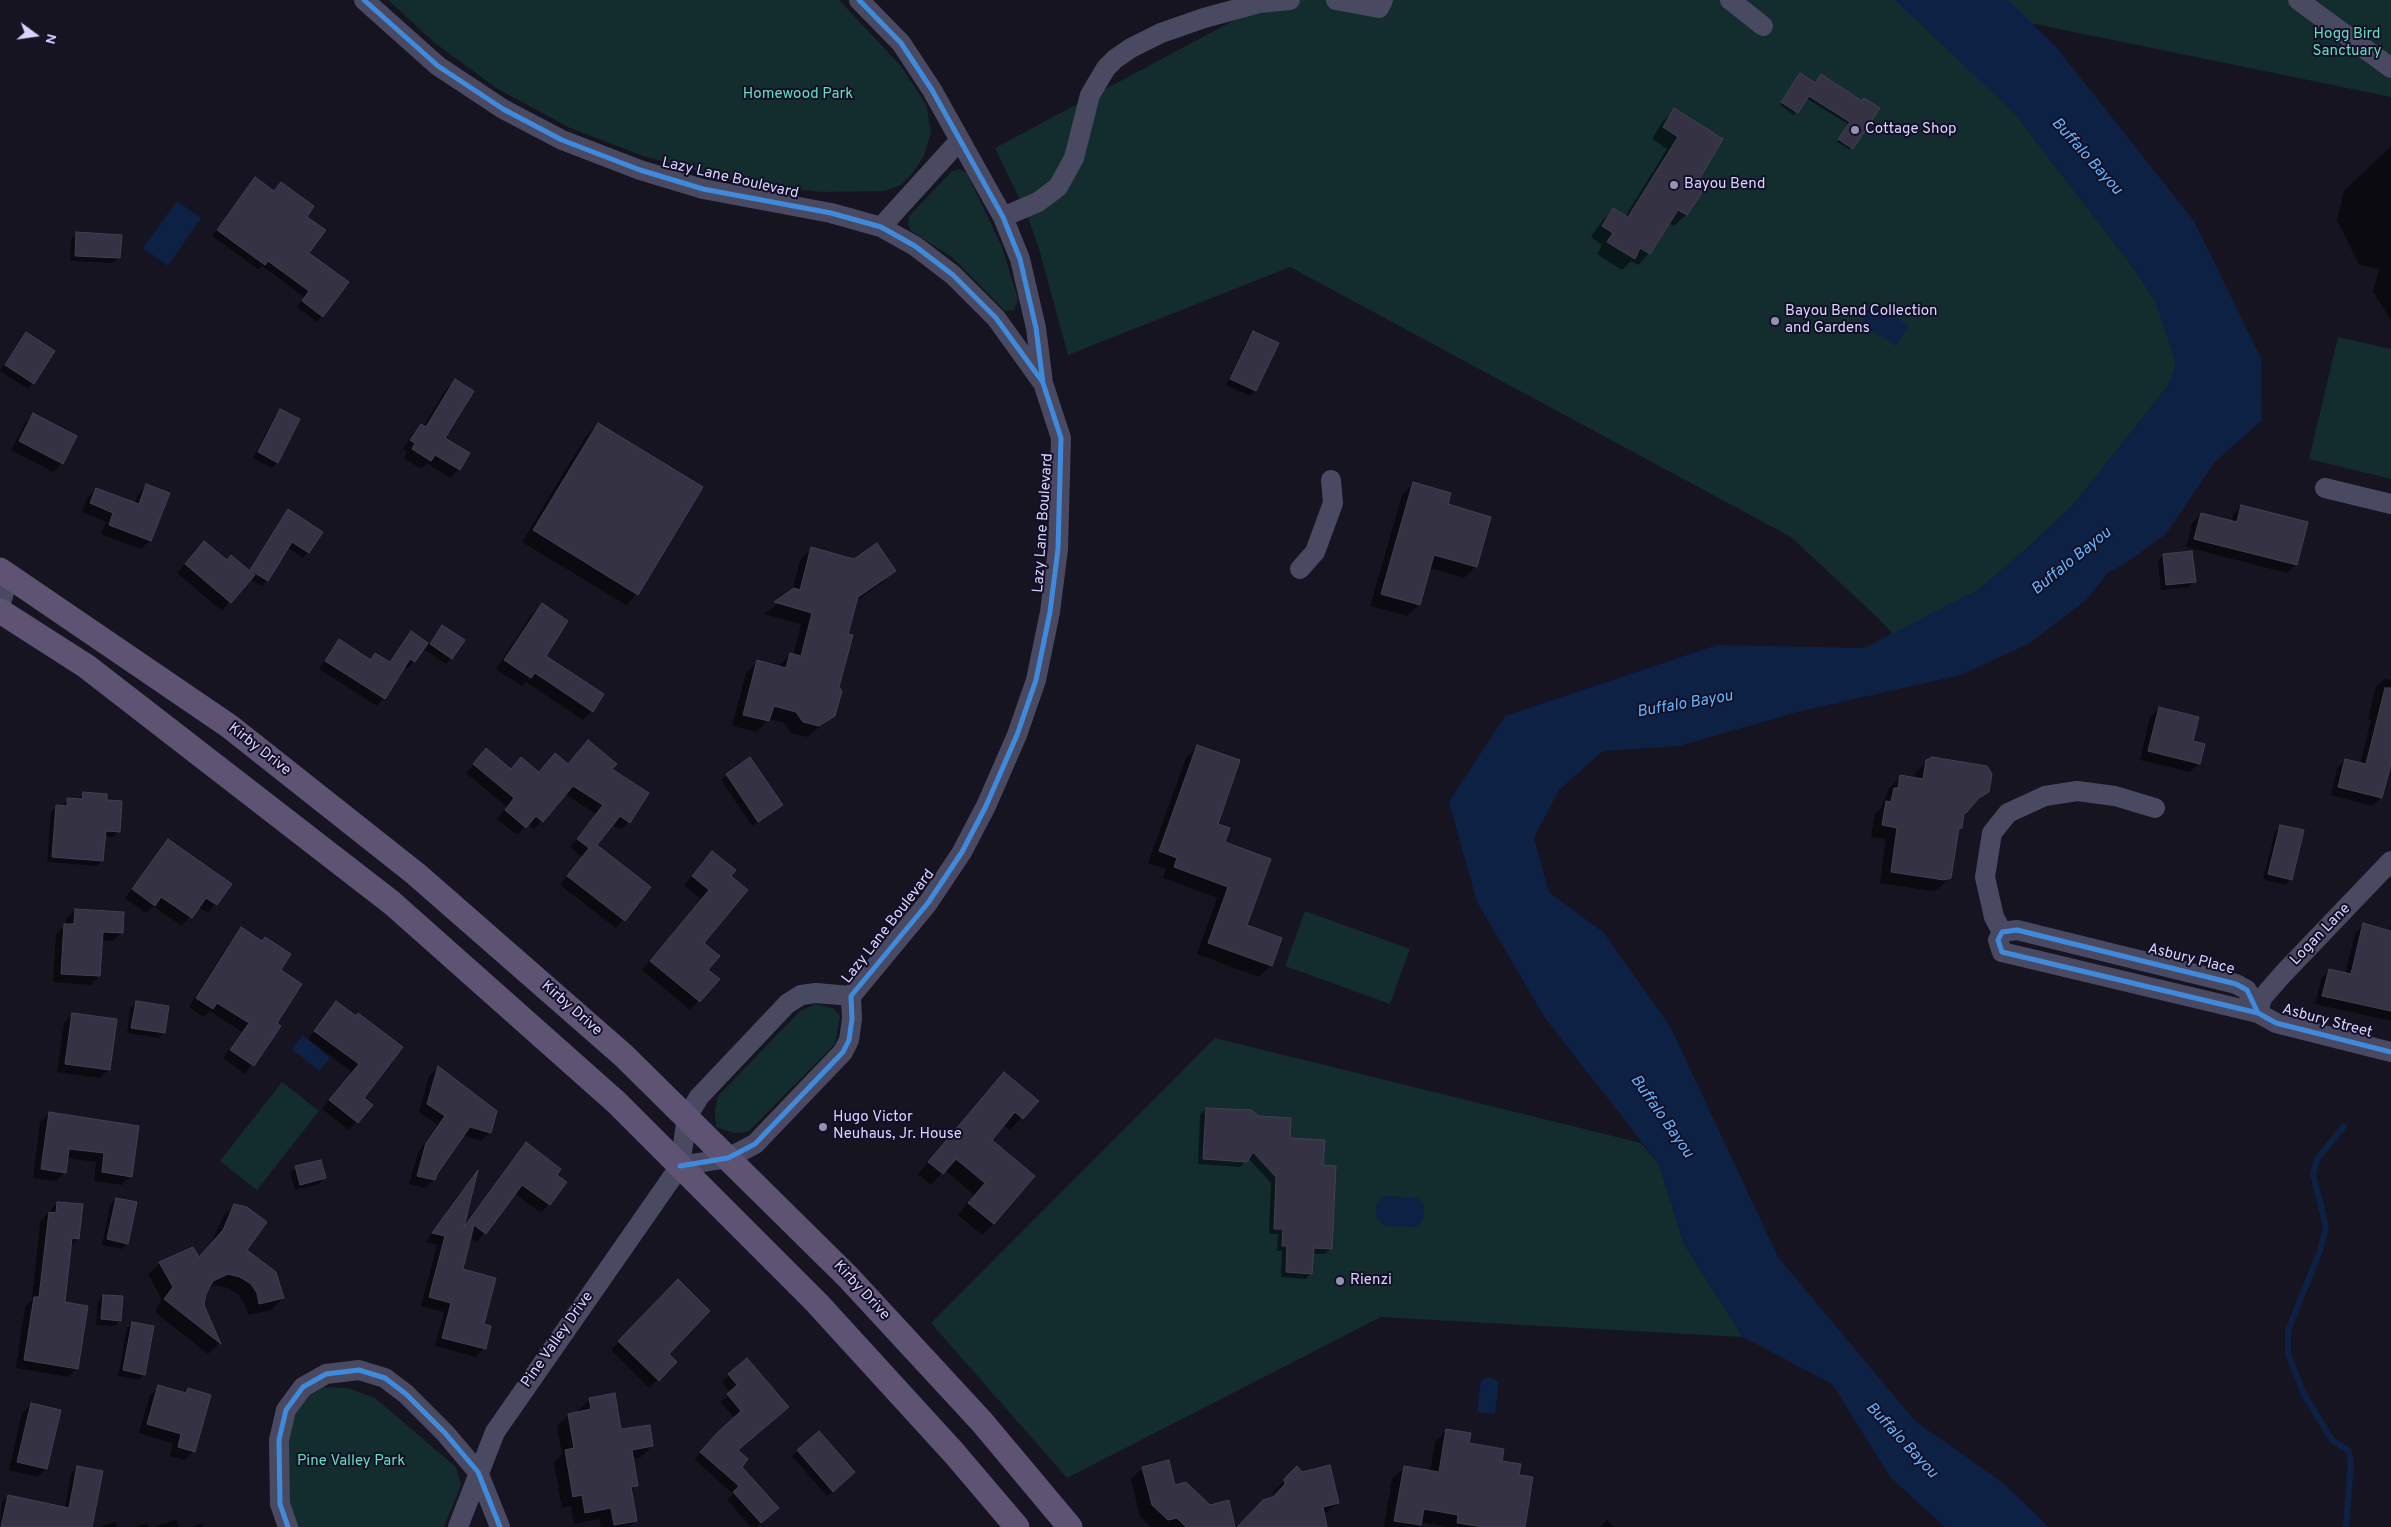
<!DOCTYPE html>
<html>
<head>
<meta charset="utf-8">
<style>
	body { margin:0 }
	#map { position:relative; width:2391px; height:1527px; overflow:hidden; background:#161421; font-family:Overpass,sans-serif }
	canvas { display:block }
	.north { position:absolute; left:10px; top:10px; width:50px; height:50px; -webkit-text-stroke:4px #130f26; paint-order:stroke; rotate:104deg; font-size:14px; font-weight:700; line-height:20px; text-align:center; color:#d9d4ff }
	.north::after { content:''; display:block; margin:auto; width:18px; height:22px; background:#d9d4ff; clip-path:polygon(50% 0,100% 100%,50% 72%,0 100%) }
</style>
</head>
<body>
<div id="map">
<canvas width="2391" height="1527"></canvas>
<div class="north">N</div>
</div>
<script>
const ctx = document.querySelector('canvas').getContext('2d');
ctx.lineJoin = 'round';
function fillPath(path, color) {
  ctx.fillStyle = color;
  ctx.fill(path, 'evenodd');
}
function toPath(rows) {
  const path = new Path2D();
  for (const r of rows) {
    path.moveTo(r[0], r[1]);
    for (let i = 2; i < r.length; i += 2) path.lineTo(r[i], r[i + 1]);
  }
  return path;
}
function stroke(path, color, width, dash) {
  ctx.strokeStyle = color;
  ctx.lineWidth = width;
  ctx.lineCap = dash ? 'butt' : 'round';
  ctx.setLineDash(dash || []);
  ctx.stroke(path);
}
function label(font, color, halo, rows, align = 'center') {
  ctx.font = font + ' Overpass,sans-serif';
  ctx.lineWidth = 4;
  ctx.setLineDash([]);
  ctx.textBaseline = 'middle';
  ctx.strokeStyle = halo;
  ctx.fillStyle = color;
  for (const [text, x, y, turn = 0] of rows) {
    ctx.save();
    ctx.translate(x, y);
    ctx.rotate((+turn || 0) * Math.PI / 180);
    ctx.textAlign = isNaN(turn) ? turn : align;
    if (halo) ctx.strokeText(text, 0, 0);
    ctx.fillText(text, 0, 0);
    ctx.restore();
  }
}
const green = toPath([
	[388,0,839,0,900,65,926,104,931,132,924,156,912,174,901,185,884,191,821,192,741,183,643,156,570,128,496,88,435,43],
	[1272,0,2391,0,2391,97,2025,22,1950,51,2016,115,2136,271,2156,302,2176,362,2170,383,2075,503,2032,544,1978,590,1897,639,1881,621,1791,537,1290,267,1068,355,1039,249,1028,217,995,148],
	[959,169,967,173,1002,247,1018,299,1014,310,1005,311,953,258,910,230,908,223,909,216,952,171],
	[2338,337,2391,349,2391,479,2309,459],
	[1305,911,1410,949,1390,1004,1285,966],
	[815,1004,833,1008,840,1016,835,1044,748,1132,734,1133,716,1127,715,1111,718,1096,800,1011],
	[1215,1038,1641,1143,1659,1164,1684,1244,1743,1337,1381,1317,1067,1478,931,1323],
	[282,1082,319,1111,257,1190,220,1161],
	[318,1387,348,1388,375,1398,456,1467,461,1485,444,1527,294,1527,286,1490,286,1444,298,1405]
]);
const water = toPath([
	[1895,0,2008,0,2057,48,2194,221,2261,358,2262,420,2215,462,2166,534,2129,561,2108,573,2086,600,2030,643,1961,675,1797,712,1679,746,1603,751,1559,790,1534,838,1549,892,1604,933,1671,1028,1778,1257,1915,1421,2002,1482,2049,1527,1945,1527,1891,1478,1832,1384,1743,1337,1684,1244,1659,1164,1545,1018,1477,902,1449,802,1505,716,1717,645,1864,648,1978,590,2032,544,2075,503,2170,383,2176,362,2156,302,2136,271,2016,115],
	[177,201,201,218,168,266,143,248],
	[1874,303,1909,326,1896,346,1862,324,1864,319,1860,316,1866,306,1870,309],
	[303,1035,330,1058,319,1071,292,1049],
	[1385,1196,1418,1198,1424,1205,1423,1220,1416,1227,1384,1226,1376,1216,1377,1203],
	[1490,1377,1499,1382,1495,1414,1477,1412,1481,1380]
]);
const shadow = toPath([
	[1798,77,1862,102,1850,150,1837,142,1848,124,1806,98,1794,115,1780,105],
	[1674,110,1695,183,1703,188,1686,215,1674,226,1668,223,1649,253,1638,265,1631,261,1622,270,1597,254,1602,245,1591,237,1602,221,1613,209,1625,217,1667,149,1652,139,1663,121],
	[2391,146,2391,320,2373,292,2379,269,2359,265,2337,220,2344,191],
	[255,178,273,192,281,184,305,217,308,253,322,316,317,322,297,307,304,297,262,266,259,270,212,236],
	[77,234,119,258,113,263,70,261,71,239],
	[1253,332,1277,344,1255,391,1250,396,1226,385,1248,338],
	[26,333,33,383,28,389,0,371],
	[455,381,443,438,459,469,450,478,427,463,421,469,404,458,407,452,403,449,412,434,421,425,423,427,446,389],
	[280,410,277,462,272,468,253,458,275,416],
	[34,414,76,437,62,463,53,472,11,450,25,423],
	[598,424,637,594,626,605,522,542,586,436],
	[1413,484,1476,566,1464,578,1429,568,1419,605,1407,616,1370,606,1402,495],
	[147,485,150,540,141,549,101,534,106,522,82,512,87,498,96,489,134,504,138,494],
	[2241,506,2306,523,2296,565,2287,573,2186,547,2192,523,2201,514,2231,522,2233,515],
	[289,511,308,552,303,558,287,547,262,586,250,579,222,611,177,573,204,542,227,562,249,572],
	[811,549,895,571,883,582,856,601,847,634,834,715,807,737,791,733,784,723,769,719,757,732,732,726,746,673,757,662,779,666,790,654,793,655,801,624,764,614,792,592,800,560],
	[2164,555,2194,581,2189,587,2161,590,2158,561],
	[542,605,544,656,592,711,583,720,526,682,522,686,496,669,533,613],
	[442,626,451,658,446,664,425,650],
	[411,633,426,643,414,661,407,669,404,667,384,698,377,706,319,669,339,641,370,661,376,655,388,663],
	[2384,679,2391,680,2391,766,2381,797,2373,806,2331,795,2337,768,2346,760,2360,764,2371,720,2368,719,2376,687],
	[2159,708,2191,742,2203,745,2198,764,2190,772,2140,760,2150,717],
	[588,741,610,770,647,794,629,822,620,830,612,824,595,845,650,887,616,928,560,885,582,857,570,847,596,814,565,794,534,830,528,824,517,835,497,819,507,807,466,773,486,750,510,770,538,773,567,765],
	[1198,746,1216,824,1223,843,1245,926,1271,965,1259,977,1197,954,1217,898,1163,878,1166,869,1148,863,1186,758],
	[1927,761,1988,791,1962,815,1960,827,1958,830,1950,877,1938,889,1932,891,1880,883,1886,839,1871,837,1875,814,1881,808,1889,788,1901,777,1914,779,1915,773],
	[727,775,781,805,752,826,721,780],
	[83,794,105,801,118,832,113,837,104,836,102,860,97,866,47,862,51,812,57,806,62,807,68,799,77,800],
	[2281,826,2291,879,2285,885,2263,879,2275,832],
	[168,840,230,885,208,913,198,907,182,926,153,906,146,913,125,898],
	[712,852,729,876,702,943,707,970,718,979,690,1010,642,970,701,899,684,885],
	[75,910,122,932,113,941,101,940,99,976,91,985,53,982,56,934,66,925,66,919],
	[2364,924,2390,930,2391,924,2391,1021,2315,1004,2321,979,2329,970,2345,974,2355,933],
	[241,929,261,942,279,971,276,1024,280,1027,245,1074,223,1058,242,1032,210,1011,204,1017,189,1007,233,937],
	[136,1002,164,1032,159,1038,127,1033,130,1008],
	[337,1003,356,1017,363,1098,371,1105,349,1130,322,1109,352,1072,308,1039],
	[72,1015,109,1069,100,1078,57,1072,64,1023],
	[438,1068,490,1132,481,1141,462,1135,436,1173,434,1180,425,1188,409,1184,418,1153,437,1125,419,1112,429,1076],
	[1004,1073,1037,1101,1010,1130,1003,1124,990,1140,994,1224,982,1235,958,1215,974,1195,945,1170,931,1185,918,1174],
	[1206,1109,1288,1139,1330,1249,1325,1254,1312,1254,1311,1273,1306,1279,1281,1277,1282,1251,1277,1251,1278,1234,1269,1234,1271,1183,1248,1158,1240,1167,1198,1164,1200,1114],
	[49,1114,137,1127,131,1176,122,1185,94,1181,96,1162,67,1158,65,1172,56,1181,33,1178,40,1122],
	[526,1144,555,1175,549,1204,541,1213,514,1193,477,1242,470,1237,461,1270,483,1325,484,1348,476,1357,435,1346,444,1312,421,1306,437,1245,425,1242,476,1174,463,1227],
	[296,1167,324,1178,319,1184,295,1190,290,1173],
	[116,1199,127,1243,122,1249,102,1245,110,1205],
	[57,1203,78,1239,70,1246,64,1303,77,1368,68,1377,16,1368,25,1307,32,1300,40,1222],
	[235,1205,245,1250,283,1298,271,1310,248,1315,245,1305,239,1295,228,1288,215,1285,207,1289,203,1305,219,1343,208,1354,156,1313,156,1308,162,1300,148,1274,160,1263,199,1258,211,1243,223,1217],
	[678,1281,667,1354,675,1362,649,1388,611,1350],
	[103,1296,120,1320,115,1326,96,1325,98,1302],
	[133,1323,144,1374,139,1380,118,1376,127,1328],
	[729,1375,787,1407,736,1451,740,1467,770,1515,756,1527,751,1527,727,1500,733,1494,694,1459,735,1419,721,1402,730,1393,722,1382],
	[159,1387,184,1394,188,1390,194,1451,185,1460,170,1456,173,1443,139,1433,150,1395],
	[590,1399,620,1431,652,1446,640,1458,632,1459,637,1485,631,1491,636,1521,629,1527,601,1527,599,1519,574,1524,571,1506,562,1508,554,1462,562,1454,557,1426,569,1415,579,1413,578,1411],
	[31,1404,46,1468,38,1477,9,1470,22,1413],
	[1447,1430,1501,1462,1517,1476,1524,1527,1447,1527,1420,1522,1418,1527,1384,1527,1392,1479,1404,1468,1430,1472,1435,1442],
	[818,1432,848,1478,827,1496,792,1456],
	[78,1467,91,1527,0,1527,2,1502,8,1496,65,1509,71,1473],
	[1143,1468,1174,1486,1234,1527,1151,1527,1140,1517,1131,1479],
	[1297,1468,1338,1503,1323,1515,1326,1527,1238,1527,1274,1497,1273,1492],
	[176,1519,179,1527,155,1527],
	[1607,1520,1614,1527,1600,1527],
	[115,1522,117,1527,101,1527],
	[147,1523,149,1527,135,1527],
	[202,1523,203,1527,190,1527]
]);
const stream = toPath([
	[2344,1126,2317,1159,2313,1174,2326,1227,2320,1251,2288,1330,2288,1354,2304,1394,2332,1440,2349,1451,2351,1463,2346,1527]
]);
const building = toPath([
	[1800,73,1815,83,1821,74,1862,101,1864,98,1880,108,1853,149,1838,139,1850,122,1809,96,1798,113,1781,102,1800,73],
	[1674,108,1723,139,1697,183,1705,188,1687,215,1678,210,1650,254,1640,248,1635,259,1607,242,1613,233,1602,226,1613,208,1628,217,1678,137,1663,127,1674,108],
	[255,177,274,191,281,182,314,206,307,217,326,230,309,253,349,282,323,317,302,301,309,291,268,261,265,265,217,230,255,177],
	[76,232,122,235,120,258,75,256,76,232],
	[1253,331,1279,343,1256,391,1230,379,1253,331],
	[26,332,55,351,34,384,5,365,26,332],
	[455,379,474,391,445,438,470,453,460,470,435,455,431,461,412,449,415,443,410,440,421,424,426,427,455,379],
	[280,409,300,419,278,463,258,452,280,409],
	[33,413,77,436,63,464,19,441,33,413],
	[598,423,703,487,638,595,533,530,598,423],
	[1413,482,1451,493,1448,504,1491,517,1477,567,1434,555,1420,605,1381,594,1413,482],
	[146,484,170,493,151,541,109,525,113,513,90,503,96,488,139,504,146,484],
	[2241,505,2308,522,2297,565,2194,539,2201,513,2237,522,2241,505],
	[288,509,323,532,309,553,292,542,268,581,250,570,288,509],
	[204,541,227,560,231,555,255,575,231,603,185,564,204,541],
	[877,543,896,571,858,597,848,634,853,635,839,687,842,691,835,716,819,726,803,722,796,712,774,706,769,721,743,715,757,660,786,668,790,653,801,656,812,613,774,602,794,588,800,590,811,547,854,559,877,543],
	[2192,551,2196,582,2166,585,2163,554,2192,551],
	[542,603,568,621,546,656,604,694,593,712,535,673,531,678,504,660,542,603],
	[442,625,465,640,452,659,430,644,442,625],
	[411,631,428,643,415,662,410,659,385,699,325,661,339,639,371,660,375,653,390,662,411,631],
	[2385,688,2391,688,2391,764,2382,798,2338,787,2345,759,2366,764,2385,688],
	[2159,707,2199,717,2193,741,2205,744,2200,764,2148,751,2159,707],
	[588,740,617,764,612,769,649,793,630,823,620,816,597,845,651,887,625,921,567,876,589,848,577,839,603,805,573,786,543,822,536,816,526,828,505,810,514,798,473,764,486,748,511,769,521,757,539,772,555,753,568,764,588,740],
	[1197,745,1240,760,1218,824,1230,828,1225,842,1271,859,1247,925,1282,938,1272,966,1208,943,1228,887,1174,867,1177,858,1159,851,1197,745],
	[750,757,783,805,758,822,726,774,750,757],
	[1932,757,1987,766,1992,774,1989,792,1979,798,1966,813,1964,813,1962,828,1959,828,1951,878,1944,880,1891,872,1897,828,1882,825,1886,801,1891,802,1894,788,1898,788,1900,775,1923,779,1926,760,1932,757],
	[83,792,107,794,107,800,122,801,120,832,106,831,103,861,52,857,56,805,67,806,67,798,82,799,83,792],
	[2280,825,2304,830,2292,880,2268,874,2280,825],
	[168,839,232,884,217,905,206,898,192,918,161,897,155,906,132,889,168,839],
	[712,851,736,870,731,876,748,890,704,943,720,956,708,970,720,979,700,1002,650,961,709,890,692,876,712,851],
	[75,909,124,912,123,933,103,932,100,976,61,974,64,924,74,924,75,909],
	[2363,923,2391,931,2391,1011,2322,996,2329,969,2351,974,2363,923],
	[241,927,262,941,265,937,291,954,281,970,302,984,277,1023,281,1026,254,1066,230,1050,249,1023,217,1003,213,1009,196,998,241,927],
	[136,1001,169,1006,165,1033,131,1028,136,1001],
	[336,1001,356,1016,358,1013,403,1047,364,1098,373,1105,358,1123,329,1100,359,1064,314,1031,336,1001],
	[72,1013,117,1019,110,1070,65,1064,72,1013],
	[438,1066,497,1111,491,1133,470,1127,437,1174,435,1180,417,1176,426,1143,445,1116,427,1104,438,1066],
	[1004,1072,1039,1101,1023,1119,1015,1112,992,1140,1035,1176,994,1224,968,1203,985,1183,956,1159,943,1174,928,1162,1004,1072],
	[1206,1108,1251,1110,1259,1116,1291,1118,1290,1138,1325,1140,1323,1165,1336,1166,1332,1249,1314,1248,1312,1274,1286,1272,1287,1246,1282,1246,1283,1229,1274,1229,1276,1177,1253,1152,1247,1162,1203,1159,1206,1108],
	[49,1112,139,1126,132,1177,102,1172,104,1153,69,1149,66,1173,41,1169,49,1112],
	[526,1142,561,1169,557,1175,567,1182,550,1205,522,1185,486,1234,474,1225,463,1269,496,1278,484,1324,491,1326,486,1349,442,1338,451,1303,429,1297,445,1236,432,1233,478,1170,464,1227,526,1142],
	[321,1160,326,1178,300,1185,295,1166,321,1160],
	[116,1198,137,1202,128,1244,107,1239,116,1198],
	[57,1202,83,1204,79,1239,72,1238,65,1302,88,1306,78,1369,24,1360,34,1297,39,1297,49,1212,56,1213,57,1202],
	[234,1204,247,1207,267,1222,247,1250,276,1272,284,1298,259,1304,257,1293,251,1284,240,1277,228,1274,213,1281,206,1294,204,1305,221,1344,164,1299,173,1287,159,1262,193,1247,199,1257,223,1230,234,1204],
	[678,1279,710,1311,669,1354,677,1362,659,1381,618,1341,678,1279],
	[103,1295,123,1296,121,1321,101,1319,103,1295],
	[132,1322,154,1326,145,1375,123,1370,132,1322],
	[747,1358,789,1407,738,1450,748,1459,742,1467,779,1508,761,1523,733,1492,739,1486,700,1452,718,1432,741,1411,727,1394,737,1385,728,1374,747,1358],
	[158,1385,186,1393,188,1388,211,1395,195,1452,178,1447,181,1434,147,1424,158,1385],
	[615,1393,621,1429,650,1425,653,1446,632,1450,638,1486,631,1487,637,1521,614,1525,611,1508,585,1513,582,1495,573,1497,565,1450,574,1448,568,1414,591,1409,589,1398,615,1393],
	[31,1403,61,1410,47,1469,17,1462,31,1403],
	[1446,1429,1471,1433,1469,1443,1504,1449,1502,1461,1521,1464,1519,1475,1533,1477,1525,1527,1483,1527,1457,1523,1458,1515,1424,1509,1421,1525,1394,1521,1404,1466,1439,1472,1446,1429],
	[819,1431,855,1472,833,1492,797,1450,819,1431],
	[1169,1460,1175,1485,1186,1482,1210,1505,1229,1500,1235,1527,1186,1527,1177,1518,1168,1520,1152,1505,1142,1467,1169,1460],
	[1330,1465,1339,1503,1323,1507,1327,1527,1237,1527,1263,1500,1273,1497,1285,1484,1284,1479,1297,1466,1302,1472,1330,1465],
	[77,1466,103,1471,92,1527,1,1527,8,1495,69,1508,77,1466]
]);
const minor = toPath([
	[364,0,438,66,503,109,562,140,640,170,703,189,831,213,881,227,915,246,953,275,996,318,1042,382],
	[1336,0,1379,8,1383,0],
	[1730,0,1763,26],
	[2298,0,2391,68],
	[1003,217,1038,202,1058,187,1074,158,1090,95,1106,68,1115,59,1131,48,1161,33,1204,18,1259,3,1290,0],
	[881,227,960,140],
	[2325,488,2391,504],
	[1300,569,1315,552,1333,503,1331,480],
	[0,606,9,576],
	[2002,932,1998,940,2002,952,2258,1013,2276,1023,2391,1052],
	[2002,932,1994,917,1985,877,1992,833,2008,813,2045,796,2077,791,2115,796,2155,808],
	[2002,932,2017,930,2236,984,2247,990,2258,1013],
	[2258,1013,2262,998,2282,975,2391,861],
	[680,1166,728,1158,755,1144,843,1052,849,1040,852,1019,851,996,928,903,962,852,986,806,1017,735,1036,680,1050,612,1058,549,1061,438,1043,383,1036,328,1020,259,1003,217,932,90,901,43,859,0],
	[288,1527,280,1504,279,1440,286,1410,303,1387,326,1374,359,1370,385,1378,406,1394,445,1433,478,1472,500,1527],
	[458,1527,495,1432,680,1166,687,1117,699,1097,787,1004,801,995,816,993,851,996]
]);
const major = toPath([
	[0,570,229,726,416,874,623,1055,848,1277,982,1422,1070,1527],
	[0,611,86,666,392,903,616,1102,817,1303,954,1453,1017,1527]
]);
const cycleway = toPath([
	[364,0,438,66,503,109,562,140,640,170,703,189,831,213,881,227,915,246,953,275,996,318,1042,381],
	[2258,1013,2247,990,2236,984,2017,930,2002,932,1998,940,2002,952,2258,1013,2276,1023,2391,1052],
	[680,1166,728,1158,755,1144,843,1052,849,1040,852,1019,851,996,928,903,962,852,986,806,1017,735,1036,680,1050,612,1058,549,1061,438,1043,383,1036,328,1020,259,1003,217,932,90,901,43,859,0],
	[288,1527,280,1504,279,1440,286,1410,303,1387,326,1374,359,1370,385,1378,406,1394,445,1433,478,1472,500,1527]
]);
const markers = [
	[1855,130,5,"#9591b1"],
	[1674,185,5,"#9591b1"],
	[1775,321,5,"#9591b1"],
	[823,1127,5,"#9591b1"],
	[1340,1281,5,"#9591b1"]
];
const parkNames = [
	["Hogg Bird",2347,35],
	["Sanctuary",2347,52],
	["Homewood Park",798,95],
	["Pine Valley Park",351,1462]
];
const poiNames = [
	["Cottage Shop",1865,130],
	["Bayou Bend",1684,185],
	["Bayou Bend Collection",1785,312],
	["and Gardens",1785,329],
	["Hugo Victor",833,1118],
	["Neuhaus, Jr. House",833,1135],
	["Rienzi",1350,1281]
];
const streetNames = [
	["Lazy Lane Boulevard",730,179,13],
	["Lazy Lane Boulevard",1044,523,-86],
	["Kirby Drive",259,750,38],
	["Lazy Lane Boulevard",889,927,-52],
	["Logan Lane",2321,935,-46],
	["Asbury Place",2191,960,14],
	["Kirby Drive",571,1009,41],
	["Asbury Street",2327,1022,15],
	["Kirby Drive",861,1291,47],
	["Pine Valley Drive",558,1340,-55]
];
const waterNames = [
	["Buffalo Bayou",2086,157,48],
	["Buffalo Bayou",2072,562,-39],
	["Buffalo Bayou",1685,705,-10],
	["Buffalo Bayou",1661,1117,55],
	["Buffalo Bayou",1901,1441,47]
];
fillPath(green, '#132c2d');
fillPath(water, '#0d2144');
fillPath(shadow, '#0007');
stroke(stream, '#0d2144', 6);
fillPath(building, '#343243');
stroke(building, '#433f54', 1);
stroke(minor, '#4a4962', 20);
stroke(major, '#5e5373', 25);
stroke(cycleway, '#408adc', 5);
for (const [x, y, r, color] of markers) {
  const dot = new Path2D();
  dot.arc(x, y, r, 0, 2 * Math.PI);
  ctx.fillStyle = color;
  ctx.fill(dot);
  stroke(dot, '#130f26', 2);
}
label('15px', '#5fe0c0', '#130f26', parkNames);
label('15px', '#d9d4ff', '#130f26', poiNames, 'left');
label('15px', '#d9d4ff', '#130f26', streetNames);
label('italic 16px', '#62b6ff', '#130f26', waterNames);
</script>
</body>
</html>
